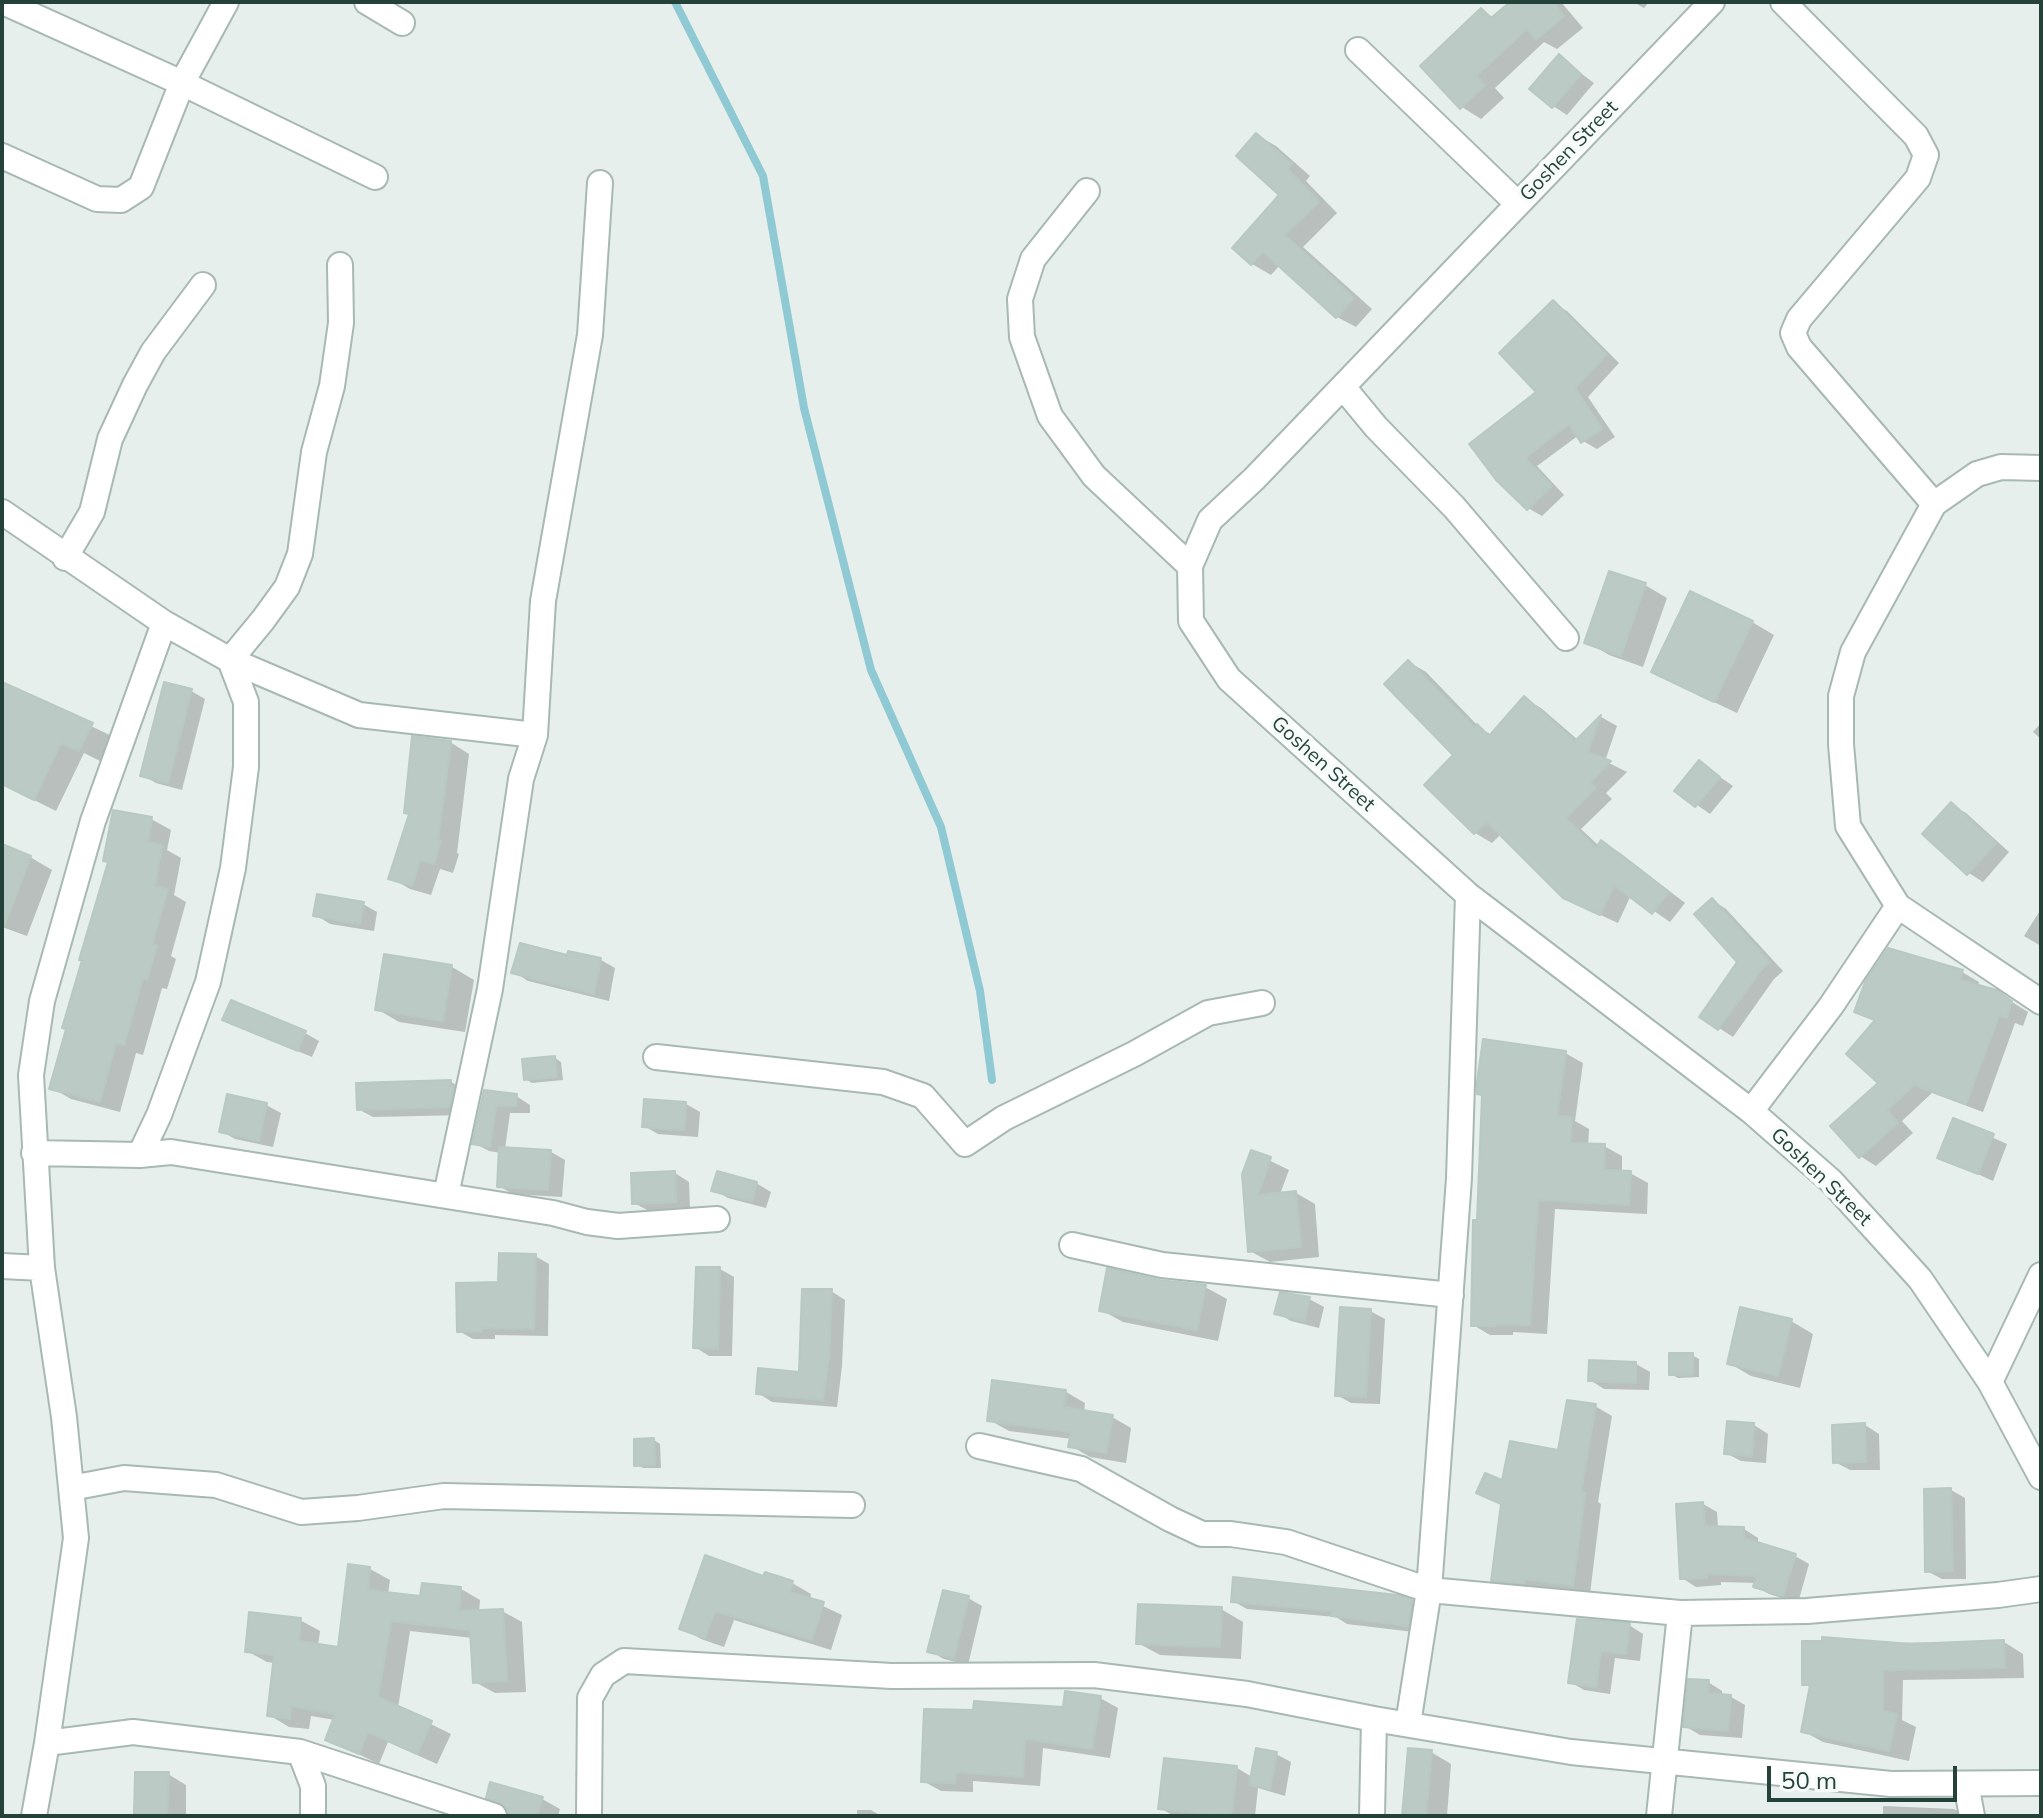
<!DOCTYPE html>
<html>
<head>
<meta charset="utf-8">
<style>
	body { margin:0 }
	#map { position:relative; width:2043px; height:1818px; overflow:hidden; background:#e6efeb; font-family:Mulish,sans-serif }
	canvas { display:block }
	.frame { position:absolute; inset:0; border:4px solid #24423a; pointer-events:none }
	.scale { position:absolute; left:1767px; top:1766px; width:190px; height:36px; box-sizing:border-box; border:4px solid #24423a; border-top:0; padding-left:10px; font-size:24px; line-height:28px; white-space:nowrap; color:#24423a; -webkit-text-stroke:6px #f7fbf9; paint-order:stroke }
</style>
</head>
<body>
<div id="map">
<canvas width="2043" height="1818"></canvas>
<div class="frame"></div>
<div class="scale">50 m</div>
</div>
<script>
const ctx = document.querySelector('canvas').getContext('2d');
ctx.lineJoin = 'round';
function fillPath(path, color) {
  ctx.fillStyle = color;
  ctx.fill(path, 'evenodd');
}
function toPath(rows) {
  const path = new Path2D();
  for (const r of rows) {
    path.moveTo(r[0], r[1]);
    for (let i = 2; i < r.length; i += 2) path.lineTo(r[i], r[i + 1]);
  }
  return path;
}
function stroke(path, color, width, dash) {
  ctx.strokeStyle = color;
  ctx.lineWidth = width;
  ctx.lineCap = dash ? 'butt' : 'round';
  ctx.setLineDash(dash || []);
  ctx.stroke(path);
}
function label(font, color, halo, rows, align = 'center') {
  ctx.font = font + ' Mulish,sans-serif';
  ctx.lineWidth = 8;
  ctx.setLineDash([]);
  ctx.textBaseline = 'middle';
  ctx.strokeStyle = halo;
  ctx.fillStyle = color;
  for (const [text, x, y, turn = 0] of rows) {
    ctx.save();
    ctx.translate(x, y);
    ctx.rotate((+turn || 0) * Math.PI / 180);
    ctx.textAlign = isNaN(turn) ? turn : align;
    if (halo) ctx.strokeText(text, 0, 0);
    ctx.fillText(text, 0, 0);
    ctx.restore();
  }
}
const shadow = toPath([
	[1513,2,1561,2,1583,28,1557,49,1544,42,1495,88,1504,98,1481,119,1462,107,1482,10,1494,18],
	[1633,2,1649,2,1644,8],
	[1559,57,1594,83,1567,115,1553,106],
	[1257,135,1276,146,1310,176,1306,181,1337,213,1303,247,1372,309,1356,327,1337,317,1280,265,1271,275,1252,264,1235,248,1282,195],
	[1553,303,1567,311,1619,363,1588,397,1615,437,1597,449,1583,441,1579,435,1537,466,1564,495,1542,516,1528,508,1472,444,1539,392],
	[1645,585,1667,598,1643,667,1609,655,1587,642],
	[1752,622,1774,635,1737,713,1676,684],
	[1409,662,1426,672,1481,729,1492,735,1524,698,1541,708,1578,740,1601,717,1617,726,1605,761,1627,772,1606,793,1612,799,1581,829,1599,846,1602,843,1619,852,1685,903,1670,922,1631,895,1618,923,1583,907,1501,834,1492,843,1475,833,1427,785,1456,755],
	[2,684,114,737,102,762,84,753,56,811,2,784],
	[191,691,205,699,182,790,156,783,142,775],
	[2041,723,2041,739,2033,732],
	[450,742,469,754,457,853,459,854,453,873,440,869,431,895,410,889,391,878,411,815,406,812],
	[1700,763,1733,786,1710,814,1677,791],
	[1951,805,1966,813,2009,852,1983,882,1969,873,1925,834],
	[151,819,171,830,167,850,181,858,174,895,186,902,171,956,176,959,167,989,162,988,143,1055,136,1053,120,1112,71,1099,52,1088],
	[2,846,30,857,52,870,27,936,2,927],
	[1712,900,1726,909,1783,971,1774,979,1733,1037,1719,1028,1740,962],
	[363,904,377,912,374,931,330,924,316,915],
	[2041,909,2041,946,2024,936],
	[569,954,601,960,615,968,609,1001,528,981,514,972,568,958],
	[385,956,452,967,474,980,465,1032,399,1022,377,1009],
	[1962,972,1979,982,1978,987,1996,992,2028,1012,2023,1026,2015,1023,1983,1112,1932,1093,1902,1121,1913,1133,1876,1166,1860,1156,1881,1083,1876,1022,1857,1011],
	[239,1027,305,1033,319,1041,312,1057],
	[1565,1053,1583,1063,1575,1121,1589,1129,1588,1146,1604,1146,1622,1156,1622,1173,1630,1173,1648,1183,1647,1214,1555,1209,1547,1334,1513,1332,1513,1335,1490,1335,1473,1325,1479,1222],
	[555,1058,561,1062,563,1080,532,1083,525,1079],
	[451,1082,465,1090,464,1115,373,1117,358,1109],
	[485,1092,516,1096,530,1105,530,1113,510,1113,505,1149,551,1152,565,1160,562,1197,513,1194,499,1186,501,1153,489,1151,474,1143],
	[686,1104,700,1112,698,1137,658,1134,644,1126],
	[266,1105,281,1113,273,1147,235,1139,221,1131],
	[1955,1121,2007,1144,1993,1181,1940,1157],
	[1252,1152,1289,1170,1280,1194,1296,1193,1315,1204,1319,1257,1270,1262,1250,1251],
	[675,1173,689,1182,690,1210,649,1211,634,1203],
	[756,1183,771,1192,766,1208,728,1198,714,1190],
	[535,1256,549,1264,548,1336,495,1335,495,1339,473,1339,459,1331,500,1284],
	[720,1269,734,1277,732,1356,709,1356,695,1347],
	[1159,1282,1205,1287,1227,1299,1218,1341,1123,1322,1101,1310],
	[831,1291,845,1300,842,1366,837,1407,772,1402,758,1393,800,1374],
	[1309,1299,1324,1307,1319,1328,1291,1321,1277,1313],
	[1370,1311,1385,1319,1380,1404,1351,1403,1337,1395],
	[1791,1321,1813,1334,1800,1388,1751,1376,1729,1363],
	[1692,1355,1699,1359,1699,1377,1678,1378,1671,1374],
	[1636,1364,1650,1372,1649,1390,1604,1389,1590,1380],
	[1066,1392,1085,1403,1084,1412,1112,1417,1131,1428,1126,1463,1090,1457,1071,1446,1072,1439,1009,1431,989,1420],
	[1595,1406,1612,1416,1598,1502,1601,1504,1590,1594,1541,1588,1541,1592,1510,1589,1493,1580,1503,1505,1479,1493,1504,1483,1560,1452],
	[1729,1423,1754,1425,1768,1434,1766,1463,1741,1461,1726,1453],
	[1865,1425,1879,1434,1880,1470,1850,1470,1835,1462],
	[654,1440,660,1444,661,1468,643,1468,636,1465],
	[1951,1490,1965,1498,1966,1579,1942,1579,1927,1571],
	[1703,1504,1717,1512,1718,1528,1744,1529,1758,1538,1758,1544,1795,1556,1809,1564,1798,1603,1769,1594,1755,1586,1756,1583,1721,1582,1721,1585,1696,1587,1682,1578],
	[370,1569,390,1580,388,1594,422,1598,461,1589,480,1600,479,1612,502,1611,522,1622,526,1692,495,1693,475,1682,473,1638,410,1631,398,1708,451,1734,437,1764,388,1742,379,1764,327,1739,335,1720,311,1716,309,1729,289,1727,269,1715,275,1663,267,1662,247,1651,300,1620,320,1631,318,1646,340,1650],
	[766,1575,792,1583,811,1594,810,1600,842,1615,831,1650,734,1620,724,1647,701,1639,682,1628,765,1578],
	[968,1598,982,1606,968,1665,944,1659,930,1651],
	[1233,1601,1411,1602,1426,1610,1422,1633,1347,1624,1336,1617,1247,1609],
	[1221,1609,1243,1622,1241,1659,1160,1655,1138,1643],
	[1578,1621,1629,1625,1643,1634,1640,1661,1615,1658,1610,1694,1584,1690,1570,1682],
	[2004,1642,2023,1654,2024,1678,1903,1680,1902,1720,1916,1727,1909,1761,1823,1742,1803,1731,1812,1688,1804,1684,1852,1643],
	[1708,1682,1722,1691,1722,1696,1731,1697,1745,1705,1742,1738,1700,1735,1685,1726],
	[1100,1698,1118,1708,1110,1758,1043,1748,1040,1786,973,1781,973,1792,941,1791,923,1781,975,1713,1064,1710],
	[1431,1752,1451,1764,1447,1816,1396,1816,1405,1815],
	[1276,1754,1291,1762,1285,1796,1258,1788,1255,1816,1174,1816,1160,1808,1237,1768,1252,1777],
	[168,1774,186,1785,186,1816,136,1816],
	[488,1797,542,1799,560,1809,558,1816,510,1816,508,1808],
	[1883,1806,1954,1809,1966,1816,1883,1816],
	[857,1810,871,1810,881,1816,857,1816]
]);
const stream = toPath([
	[675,2,763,176,804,408,871,670,941,827,980,991,992,1080]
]);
const building = toPath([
	[1510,2,1553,2,1564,16,1536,40,1527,29,1476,76,1485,85,1460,109,1420,66,1481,8,1491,18,1510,2],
	[1559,54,1581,74,1552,108,1529,89,1559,54],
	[1256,133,1292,164,1288,169,1319,202,1285,235,1354,298,1336,318,1263,252,1251,265,1232,248,1279,195,1236,156,1256,133],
	[1553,300,1607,354,1575,388,1602,429,1581,443,1569,424,1525,458,1552,486,1527,510,1496,480,1469,444,1536,392,1499,353,1553,300],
	[1609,571,1646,583,1621,656,1584,643,1609,571],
	[1690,591,1753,621,1714,702,1651,672,1690,591],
	[1408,660,1474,727,1477,724,1489,736,1524,696,1575,741,1601,715,1588,752,1611,761,1590,783,1596,788,1566,818,1596,848,1601,840,1669,892,1652,914,1614,885,1600,915,1563,898,1487,822,1474,834,1424,785,1453,755,1384,684,1408,660],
	[2,682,93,723,79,751,61,743,34,800,2,784,2,682],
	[164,682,192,689,168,783,140,776,164,682],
	[412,736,451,741,438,840,441,841,434,864,420,860,412,886,388,879,409,814,404,813,412,736],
	[1699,760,1720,777,1695,807,1674,791,1699,760],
	[1951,802,1996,843,1967,875,1922,834,1951,802],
	[113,810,152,817,148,842,162,845,155,886,168,889,152,944,157,946,147,980,143,978,124,1045,116,1043,100,1102,49,1089,66,1029,62,1028,82,960,79,960,108,862,103,861,113,810],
	[2,844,31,856,4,927,2,927,2,844],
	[317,894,364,902,360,924,313,916,317,894],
	[1712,898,1770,962,1760,971,1718,1030,1699,1017,1737,962,1694,914,1712,898],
	[520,943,567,955,568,951,601,958,594,994,511,973,520,943],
	[1888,948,1963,970,1960,980,1997,990,2012,1001,2007,1018,1999,1016,1966,1104,1914,1085,1887,1110,1898,1123,1859,1158,1830,1126,1878,1083,1846,1054,1875,1020,1854,1012,1865,982,1888,948],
	[384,954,452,965,443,1021,375,1010,384,954],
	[231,1000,306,1031,298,1051,222,1020,231,1000],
	[1483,1039,1566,1051,1557,1116,1572,1117,1570,1143,1605,1144,1604,1170,1631,1171,1629,1205,1538,1200,1530,1325,1495,1324,1495,1326,1471,1326,1473,1220,1477,1220,1482,1095,1477,1094,1477,1082,1483,1039],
	[555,1056,557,1077,524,1080,522,1059,555,1056],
	[451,1080,451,1085,454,1086,449,1107,357,1110,356,1083,451,1080],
	[484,1090,517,1094,516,1106,496,1106,490,1147,472,1144,484,1090],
	[227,1094,267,1103,259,1141,219,1132,227,1094],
	[644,1099,686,1102,684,1130,642,1127,644,1099],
	[1953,1118,1994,1134,1978,1174,1937,1158,1953,1118],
	[499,1147,551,1150,548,1190,497,1187,499,1147],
	[1251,1150,1271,1157,1258,1195,1296,1191,1301,1247,1248,1252,1242,1174,1251,1150],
	[675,1171,676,1202,632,1204,631,1173,675,1171],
	[717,1171,757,1182,752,1201,711,1191,717,1171],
	[499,1253,536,1254,534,1329,482,1328,482,1332,457,1332,456,1283,498,1282,499,1253],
	[696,1267,720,1267,718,1349,693,1348,696,1267],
	[1107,1268,1159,1280,1206,1285,1197,1330,1099,1311,1107,1268],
	[802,1289,832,1289,829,1357,823,1400,756,1394,758,1368,799,1372,802,1289],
	[1280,1292,1310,1297,1304,1321,1274,1314,1280,1292],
	[1340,1307,1371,1309,1366,1397,1335,1396,1340,1307],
	[1740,1307,1792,1319,1778,1376,1727,1364,1740,1307],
	[1669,1353,1693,1353,1693,1375,1669,1375,1669,1353],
	[1589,1360,1636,1362,1636,1383,1588,1381,1589,1360],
	[992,1380,1066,1390,1064,1407,1113,1415,1106,1453,1068,1447,1071,1432,987,1421,992,1380],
	[1567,1400,1596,1404,1581,1492,1585,1493,1573,1586,1524,1579,1524,1584,1491,1581,1501,1504,1476,1493,1485,1473,1502,1480,1510,1441,1558,1450,1567,1400],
	[1727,1421,1754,1423,1752,1456,1724,1454,1727,1421],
	[1865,1423,1866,1462,1833,1463,1832,1425,1865,1423],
	[654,1438,655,1465,634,1466,634,1439,654,1438],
	[1951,1488,1953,1571,1925,1572,1924,1489,1951,1488],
	[1703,1502,1705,1526,1744,1527,1744,1538,1796,1554,1783,1596,1753,1587,1756,1576,1707,1574,1707,1578,1680,1579,1676,1504,1703,1502],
	[705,1555,763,1576,765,1572,793,1581,790,1592,824,1602,812,1640,715,1611,705,1638,679,1629,705,1555],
	[348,1564,370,1567,368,1590,420,1596,422,1583,461,1587,459,1611,503,1609,507,1681,473,1683,470,1630,391,1621,378,1697,432,1721,417,1754,368,1732,359,1754,325,1740,335,1714,291,1706,290,1719,267,1716,274,1655,245,1652,249,1612,301,1618,299,1641,338,1647,348,1564],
	[1233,1577,1398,1595,1412,1600,1408,1626,1331,1616,1332,1611,1231,1602,1233,1577],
	[943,1590,969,1596,954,1658,927,1652,943,1590],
	[1138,1604,1222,1607,1220,1647,1136,1644,1138,1604],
	[1577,1619,1630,1623,1626,1654,1601,1651,1596,1687,1568,1683,1577,1619],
	[1822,1637,1911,1644,2004,1640,2005,1668,1883,1670,1883,1711,1897,1714,1889,1751,1801,1732,1810,1685,1802,1685,1802,1641,1822,1641,1822,1637],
	[1688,1679,1709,1680,1708,1693,1731,1695,1728,1731,1683,1727,1688,1679],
	[1065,1691,1101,1696,1092,1749,1025,1739,1023,1777,956,1772,955,1783,921,1782,924,1709,973,1710,974,1701,1063,1707,1065,1691],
	[1256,1748,1277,1752,1270,1789,1249,1785,1256,1748],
	[1408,1748,1432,1750,1426,1816,1402,1816,1408,1748],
	[1164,1758,1237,1766,1232,1816,1158,1809,1164,1758],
	[135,1772,169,1772,167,1816,134,1816,135,1772],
	[490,1782,543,1797,537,1816,509,1816,505,1806,486,1798,490,1782]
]);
const minor = toPath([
	[3,2,182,83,375,177],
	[367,2,402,23],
	[1712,2,1254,479,1210,520,1190,566,1191,621,1229,679,1468,895,1751,1111,1831,1181,1920,1279,1990,1382,2041,1477],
	[1783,2,1916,136,1926,155,1918,178,1799,319,1793,333,1799,347,1934,504],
	[1358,50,1518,204],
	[2,156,97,199,121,200,141,187,182,83,226,2],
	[1087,191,1033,259,1020,299,1022,337,1050,416,1094,476,1190,566],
	[340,265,341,323,332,386,314,452,300,554,287,587,263,620,230,660,359,715,535,735],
	[1343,387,1376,427,1454,507,1566,638],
	[2,512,164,623,230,660,246,702,246,767,233,868,208,982,159,1115,140,1155],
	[65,558,92,512,110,439,135,385,153,352,203,285],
	[1898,906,1848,826,1841,744,1841,696,1853,652,1934,504,1977,474,2001,467,2041,468],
	[656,1057,883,1082,923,1096,965,1144,1004,1118,1134,1054,1208,1013,1262,1003],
	[1751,1111,1831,1006,1898,906,2041,1002],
	[34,1153,140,1155,171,1152,553,1213,587,1222,618,1226,717,1219],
	[446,1195,490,989,521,779,535,735,543,601,590,335,600,183],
	[1072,1245,1162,1265,1451,1295],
	[2,1266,42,1268],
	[1990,1382,2041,1275],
	[979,1446,1081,1469,1170,1519,1202,1534,1231,1534,1286,1542,1429,1590,1680,1613,1807,1611,1998,1595,2041,1589],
	[71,1488,124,1478,216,1485,301,1512,358,1508,444,1496,852,1505],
	[1408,1724,1429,1590,1459,1178,1468,895],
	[47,1743,133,1732,300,1752,313,1786,313,1816],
	[300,1752,494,1816],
	[1966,1784,1972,1816],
	[34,1816,47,1743,76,1538,64,1417,42,1268,31,1075,42,1001,93,821,164,623],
	[589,1816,590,1698,603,1675,624,1661,892,1676,1094,1675,1247,1694,1374,1719],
	[1372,1816,1374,1719,1571,1752,1891,1784,2041,1783],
	[1659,1816,1680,1613]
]);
const streetNames = [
	["Goshen Street",1569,151,-46],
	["Goshen Street",1323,764,42],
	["Goshen Street",1821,1177,44]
];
fillPath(shadow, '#0003');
stroke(stream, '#8ec9d4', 8);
fillPath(building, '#bbcac4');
stroke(building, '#b8c9c2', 2);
stroke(minor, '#a8b8b2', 28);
stroke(minor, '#fff', 24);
label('20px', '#24423a', '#f7fbf9', streetNames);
</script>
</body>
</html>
